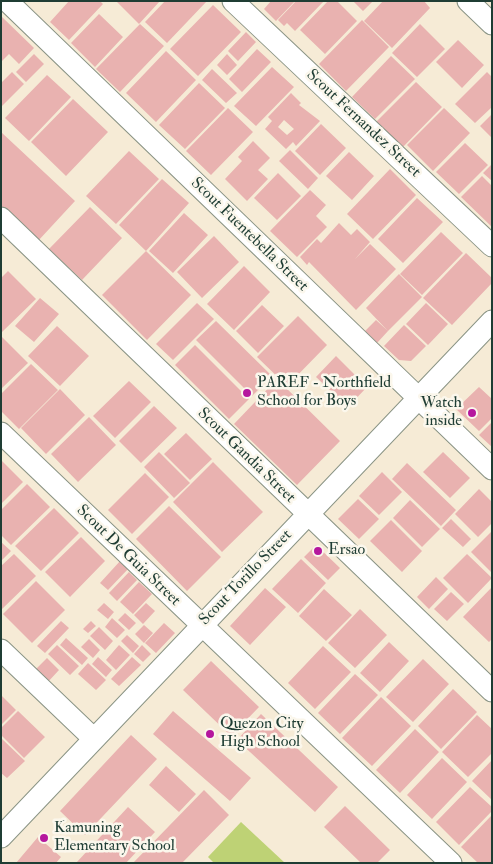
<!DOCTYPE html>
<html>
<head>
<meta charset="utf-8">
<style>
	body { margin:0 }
	#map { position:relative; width:493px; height:864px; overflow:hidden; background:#f6ebd6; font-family:"IM FELL Double Pica",serif }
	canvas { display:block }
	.frame { position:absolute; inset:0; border:2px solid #1f3d34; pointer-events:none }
</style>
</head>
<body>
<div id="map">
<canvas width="493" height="864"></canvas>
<div class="frame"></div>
</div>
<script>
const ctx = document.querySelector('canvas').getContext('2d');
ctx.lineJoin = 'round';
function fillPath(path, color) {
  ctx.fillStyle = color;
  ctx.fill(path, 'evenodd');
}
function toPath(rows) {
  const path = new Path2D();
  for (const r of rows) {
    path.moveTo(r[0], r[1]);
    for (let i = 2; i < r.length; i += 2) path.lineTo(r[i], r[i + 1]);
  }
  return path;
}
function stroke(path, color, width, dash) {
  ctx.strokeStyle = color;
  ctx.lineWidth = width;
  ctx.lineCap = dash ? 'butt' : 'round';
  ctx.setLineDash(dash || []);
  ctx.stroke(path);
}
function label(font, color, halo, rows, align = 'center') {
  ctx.font = font + ' "IM FELL Double Pica",serif';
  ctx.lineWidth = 5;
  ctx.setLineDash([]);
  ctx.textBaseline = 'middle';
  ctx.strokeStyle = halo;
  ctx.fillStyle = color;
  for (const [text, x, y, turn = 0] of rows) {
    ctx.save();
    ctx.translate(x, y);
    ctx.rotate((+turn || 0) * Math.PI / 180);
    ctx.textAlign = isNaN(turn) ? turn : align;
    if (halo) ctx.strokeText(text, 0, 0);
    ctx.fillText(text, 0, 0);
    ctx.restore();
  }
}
const green = toPath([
	[241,822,285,863,214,863,208,857]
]);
const building = toPath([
	[69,1,100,1,103,4,69,40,50,22],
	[116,1,160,1,139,24],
	[165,1,207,1,167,43,145,22],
	[271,1,295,1,276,21,264,9],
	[296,1,324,1,295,31,287,23,284,26,278,20],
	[328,1,337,1,357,21,325,54,300,30],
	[353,1,373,1,363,11],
	[383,1,424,1,430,8,392,48,364,21],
	[213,5,241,32,198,76,170,49],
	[99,14,123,37,95,67,71,43],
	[1,16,34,48,19,64,9,54,1,62],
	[362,20,389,47,346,91,319,64],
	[140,24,164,46,120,92,96,69],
	[420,24,445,49,417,77,392,53],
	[246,32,256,42,238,61,228,51],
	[458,40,484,65,462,88,436,62],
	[257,49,271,62,242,92,229,79],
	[166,51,196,80,156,122,126,93],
	[34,54,44,64,26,82,16,72],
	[227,54,237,65,227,75,217,65],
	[391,56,415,79,375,119,352,97],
	[272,67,294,87,256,126,234,106],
	[212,69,237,93,226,103,202,80],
	[12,72,24,84,1,107,1,83],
	[487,72,492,77,492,107,475,123,455,104],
	[47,75,71,97,29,141,5,118],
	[416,82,442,107,401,149,375,123],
	[199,83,225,108,185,149,159,125],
	[291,93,301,103,299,105,320,121,296,146,293,142,286,149,265,129,272,121,268,117],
	[284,120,294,129,287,135,278,127],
	[73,99,108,132,66,176,31,142],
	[228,108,253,132,211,175,186,151],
	[444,108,470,133,433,171,407,145],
	[492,114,492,138,480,126],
	[321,124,346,148,320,175,295,151],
	[1,132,75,201,38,241,1,206],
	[253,141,270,158,258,170,268,179,247,201,225,179,242,161,238,157],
	[465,143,488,165,459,194,436,172],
	[290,150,318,178,308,189,279,161],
	[129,151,159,179,116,224,86,196],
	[349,152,374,176,352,200,326,176],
	[492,164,492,181,483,173],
	[390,169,416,195,373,239,347,214],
	[278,173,301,196,277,220,254,198],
	[482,176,492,186,492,227,461,197],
	[162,179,189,203,146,251,119,225],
	[310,190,326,205,316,216,327,227,297,257,270,231],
	[417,198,443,222,403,263,378,239],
	[90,207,122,238,82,280,49,249],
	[184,213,208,235,173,273,149,251],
	[339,223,351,235,357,229,370,242,355,259,370,244,396,269,356,310,309,262,307,265,300,257,317,239,321,243],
	[441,232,463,253,422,295,400,274],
	[214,236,239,262,202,298,177,272],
	[146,251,191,295,147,340,102,295],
	[466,253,492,278,492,283,452,325,423,298],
	[244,266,270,292,234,330,207,304],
	[8,271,36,299,1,333,1,278],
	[399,274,422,297,388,331,366,308],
	[40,298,59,314,34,342,15,326],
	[197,303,214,319,173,360,156,344],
	[426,303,448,324,428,345,406,324],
	[262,305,284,326,258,353,236,331],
	[298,316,327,345,287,386,257,357],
	[376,320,388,331,377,343,365,331],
	[216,321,272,376,252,396,196,340],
	[404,325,426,346,411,361,399,360,384,346],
	[57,326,89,356,60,386,28,356],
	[1,336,28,363,1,389],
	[195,345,249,399,229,419,175,365],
	[336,356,367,387,348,407,316,377],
	[31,364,58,390,19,429,1,411,1,394],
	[277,379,340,441,297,485,234,424],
	[129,381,151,402,115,438,93,416],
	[479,387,492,399,492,418,479,431,456,409],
	[60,389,85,415,46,454,21,428],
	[154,406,177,428,141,463,119,441],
	[89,417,116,445,78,482,51,454],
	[492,422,492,447,479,435],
	[186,433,212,459,190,480,164,454],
	[159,452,190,483,174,498,144,467],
	[443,452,470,478,450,498,423,472],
	[1,460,23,482,1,504],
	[213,462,263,512,222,552,173,502],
	[407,463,456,510,441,526,392,479],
	[382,472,402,492,379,515,359,496],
	[145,473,169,497,132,534,108,510],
	[27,484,50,507,11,545,1,535,1,510],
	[479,489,492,502,492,523,478,537,455,514],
	[358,499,379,519,359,539,338,519],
	[410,500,440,529,422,547,393,518],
	[169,506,221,557,187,591,136,539],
	[54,508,79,533,41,571,15,546],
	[451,519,471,539,463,547,442,528],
	[391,520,422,551,402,572,370,541],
	[492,531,492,573,471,552],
	[81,537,105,561,70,597,45,572],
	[1,542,11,551,1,561],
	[316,545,340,568,328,580,304,557],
	[14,554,36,576,1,610,1,566],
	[467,554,492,578,468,603,443,578],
	[301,559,326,583,298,613,272,589],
	[121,560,129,568,108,590,100,583],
	[129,572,137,580,117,601,109,593],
	[436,577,448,589,429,609,417,597],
	[36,581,65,610,32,643,3,614],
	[139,582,152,594,133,614,120,602],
	[492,587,492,639,489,642,463,617],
	[265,588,286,607,250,645,230,626],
	[324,589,352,615,326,641,299,616],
	[451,592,464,604,447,621,434,609],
	[104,603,114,612,108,619,97,610],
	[146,603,155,611,143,624,134,615],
	[360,609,387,635,355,668,328,643],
	[125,613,136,623,129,630,118,620],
	[112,618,125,630,117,638,105,627],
	[61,621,69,628,45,653,37,646],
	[91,621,96,626,88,633,83,629],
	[164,623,175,633,156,653,145,643],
	[144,625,153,633,144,643,135,634],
	[99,627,113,641,105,650,90,636],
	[127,635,139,646,133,653,121,641],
	[66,638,88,658,82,665,60,645],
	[89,639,100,650,93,658,81,647],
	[389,642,409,661,380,692,360,673],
	[57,645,79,666,70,675,48,654],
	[119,645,130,655,116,670,106,660],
	[142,645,151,654,143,662,134,654],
	[323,646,351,672,315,709,288,683],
	[98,657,112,670,106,677,92,664],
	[132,657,141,665,119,686,111,679],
	[47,658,59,670,47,683,34,671],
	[423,659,449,684,413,722,386,697],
	[211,661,259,707,231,736,183,690],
	[88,663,106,680,96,690,78,674],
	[355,674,378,695,340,734,318,713],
	[453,689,477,712,441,749,418,726],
	[1,695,16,710,1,725],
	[381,697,411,726,372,766,342,738],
	[18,711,45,737,24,758,1,735,1,728],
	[173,711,251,778,230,801,153,734],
	[261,714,338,787,315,812,237,740],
	[477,715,492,729,492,753,468,777,442,752],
	[415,729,439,752,400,793,376,770],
	[131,735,157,759,85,835,60,811],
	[1,738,25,761,7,778,1,773],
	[442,758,467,782,432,819,407,795],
	[492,760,492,800,472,781],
	[166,766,196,794,179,812,149,785],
	[470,787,492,807,492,811,459,845,436,822],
	[204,790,229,815,182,863,133,863],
	[345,806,390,850,377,863,361,863,324,827],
	[128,807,155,832,126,863,76,863],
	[492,815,492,863,478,863,461,847],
	[38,837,61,857,56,863,16,863]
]);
const minor = toPath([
	[7,1,492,469],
	[233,1,492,246],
	[468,1,492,24],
	[1,218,492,691],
	[1,433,451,863],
	[1,650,94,739],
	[1,837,492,321]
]);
const markers = [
	[247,393,5,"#b5179e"],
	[472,413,5,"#b5179e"],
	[318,551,5,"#b5179e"],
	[210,734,5,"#b5179e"],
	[44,838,5,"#b5179e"]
];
const streetNames = [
	["Scout Fernandez Street",363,124,43],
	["Scout Fuentebella Street",249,235,44],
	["Scout Gandia Street",246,456,44],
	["Scout De Guia Street",128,556,44],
	["Scout Torillo Street",246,578,-46]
];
const poiNames = [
	["PAREF - Northfield",257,384],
	["School for Boys",257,402],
	["Watch",462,404,"right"],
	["inside",462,422,"right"],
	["Ersao",328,551],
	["Quezon City",220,725],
	["High School",220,743],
	["Kamuning",54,829],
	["Elementary School",54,847]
];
fillPath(green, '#bed275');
fillPath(building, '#e9b2b0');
stroke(minor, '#8a9485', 23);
stroke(minor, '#fff', 21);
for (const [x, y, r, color] of markers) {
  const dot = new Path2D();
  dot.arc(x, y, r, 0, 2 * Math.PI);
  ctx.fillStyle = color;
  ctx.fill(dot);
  stroke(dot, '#fbf7ec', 2);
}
label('16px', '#1f3d34', '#fbf7ec', streetNames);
label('16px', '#1f3d34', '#fbf7ec', poiNames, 'left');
</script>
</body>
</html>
